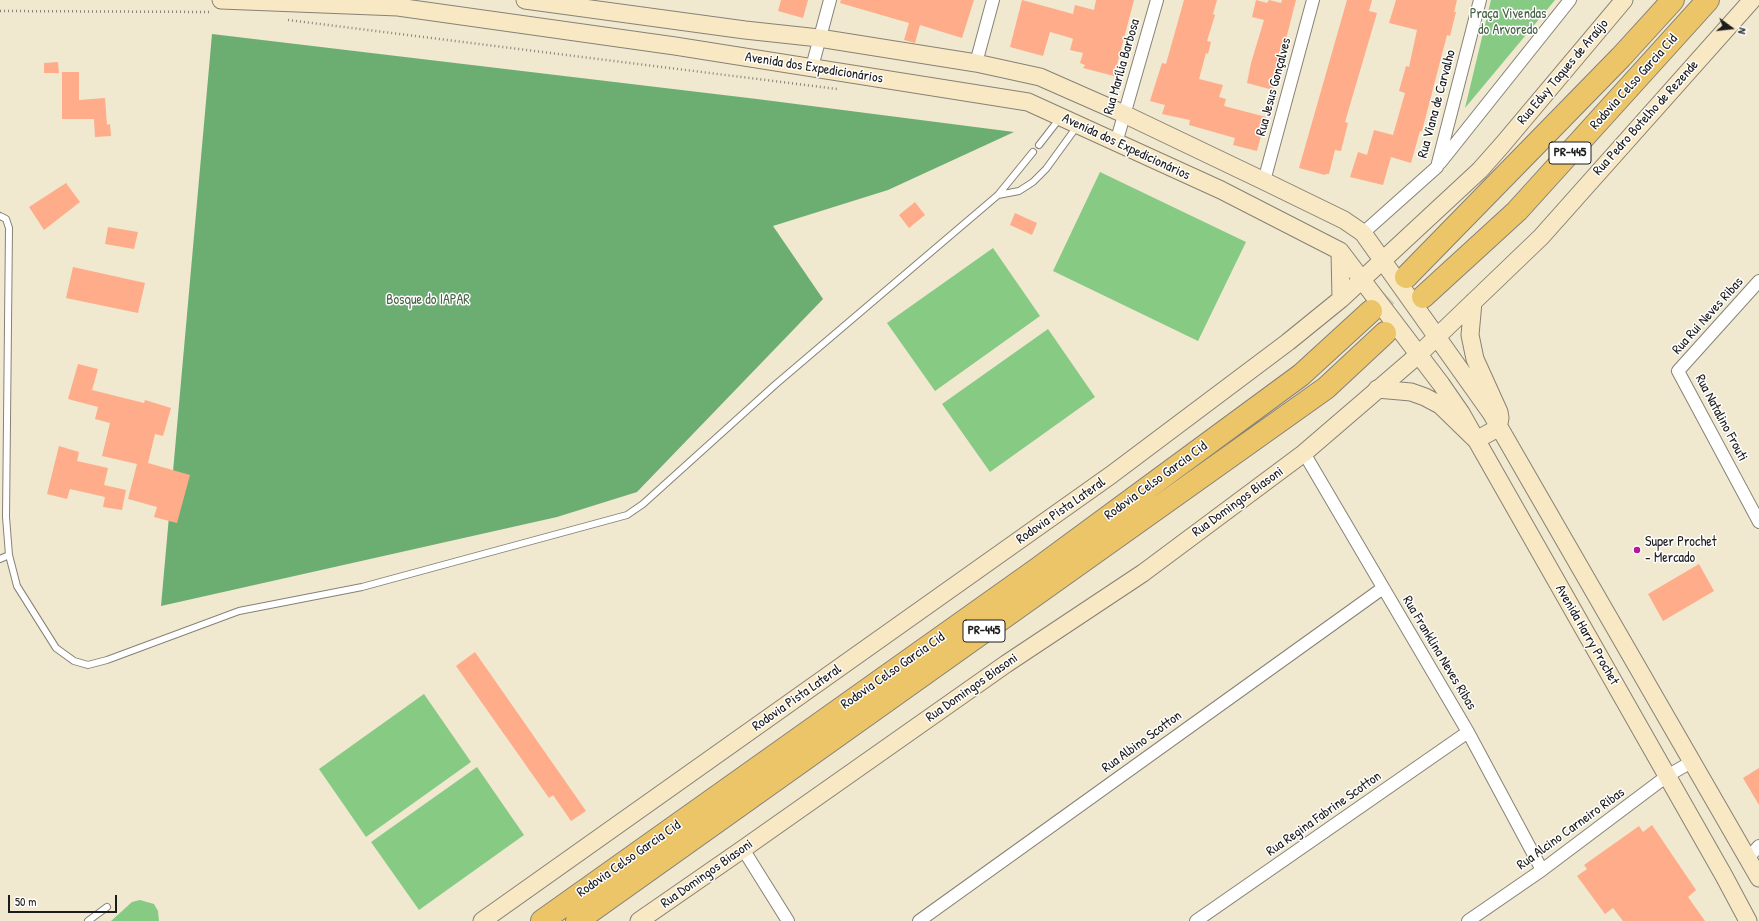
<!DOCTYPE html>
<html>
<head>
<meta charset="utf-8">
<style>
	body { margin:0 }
	#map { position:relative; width:1759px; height:921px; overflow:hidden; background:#f1e8d0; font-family:"Patrick Hand",sans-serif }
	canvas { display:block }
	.north { position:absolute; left:1711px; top:8px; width:40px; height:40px; -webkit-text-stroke:3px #fff; paint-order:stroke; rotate:105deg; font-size:11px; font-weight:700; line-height:16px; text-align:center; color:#1c1c1c }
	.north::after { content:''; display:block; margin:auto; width:14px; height:18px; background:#1c1c1c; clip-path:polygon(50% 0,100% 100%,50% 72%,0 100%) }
	.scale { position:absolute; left:8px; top:895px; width:109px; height:18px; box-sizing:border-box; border:2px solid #1c1c1c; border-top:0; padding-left:5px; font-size:12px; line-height:14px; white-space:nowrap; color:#1c1c1c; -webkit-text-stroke:3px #fff; paint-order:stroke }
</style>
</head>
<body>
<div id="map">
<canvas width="1759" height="921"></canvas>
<div class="north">N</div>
<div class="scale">50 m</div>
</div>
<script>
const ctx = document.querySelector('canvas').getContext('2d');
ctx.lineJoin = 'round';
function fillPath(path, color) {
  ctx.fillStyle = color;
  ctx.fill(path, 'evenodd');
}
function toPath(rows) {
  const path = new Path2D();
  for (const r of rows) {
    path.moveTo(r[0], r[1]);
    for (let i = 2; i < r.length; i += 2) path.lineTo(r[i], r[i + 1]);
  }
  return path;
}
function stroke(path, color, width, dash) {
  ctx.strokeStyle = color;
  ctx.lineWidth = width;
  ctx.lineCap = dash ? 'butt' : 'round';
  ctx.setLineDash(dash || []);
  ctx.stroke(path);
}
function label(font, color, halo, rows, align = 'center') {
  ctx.font = font + ' "Patrick Hand",sans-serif';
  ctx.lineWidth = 3;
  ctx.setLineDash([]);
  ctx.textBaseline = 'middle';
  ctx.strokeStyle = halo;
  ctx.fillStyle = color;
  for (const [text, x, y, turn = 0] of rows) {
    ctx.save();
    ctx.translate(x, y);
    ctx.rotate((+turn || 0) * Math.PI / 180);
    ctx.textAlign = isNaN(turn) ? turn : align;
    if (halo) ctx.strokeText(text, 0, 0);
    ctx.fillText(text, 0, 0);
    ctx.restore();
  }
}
const green = toPath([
	[1491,0,1555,0,1465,108],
	[1100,172,1246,242,1198,341,1053,271],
	[993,248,1040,316,935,391,887,323],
	[1048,329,1095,397,990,472,942,404],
	[424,694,471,762,366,837,319,769],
	[477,767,524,835,419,910,371,842],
	[140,900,154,904,158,911,159,921,111,921,132,902]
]);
const forest = toPath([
	[212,34,757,99,1014,132,888,190,773,226,823,299,637,492,557,517,161,606]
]);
const building = toPath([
	[781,0,808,0,803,18,778,11],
	[841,0,974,0,962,38,920,25,915,43,904,40,909,23,840,3],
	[1022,0,1073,14,1075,5,1094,10,1096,0,1134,0,1114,76,1083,68,1085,65,1080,63,1083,53,1070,50,1073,39,1071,38,1050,32,1043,56,1010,47],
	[1184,0,1217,0,1213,14,1215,15,1207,41,1211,42,1208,54,1206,53,1199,79,1223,85,1219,97,1226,99,1224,106,1266,117,1257,151,1233,145,1235,138,1189,125,1190,120,1162,114,1165,105,1150,101,1162,63,1166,64],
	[1256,0,1267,3,1269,0,1281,3,1282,0,1296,0,1273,90,1247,83,1251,63,1264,20,1252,17],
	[1347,0,1372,0,1369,11,1377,13,1345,122,1348,123,1341,151,1335,150,1329,174,1326,174,1325,175,1299,168],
	[1396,0,1457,0,1454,12,1456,12,1450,36,1447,35,1422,131,1420,131,1411,163,1391,157,1383,185,1350,177,1358,152,1367,155,1374,130,1393,135,1405,93,1399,91,1406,66,1409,67,1417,30,1389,23],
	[58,62,59,73,44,73,44,63],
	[62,72,79,72,79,100,105,98,107,125,110,124,111,136,95,137,94,119,62,119],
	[66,183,80,202,44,230,29,207],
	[915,202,925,215,909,228,899,215],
	[1015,213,1037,223,1032,235,1010,225],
	[108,227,138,232,134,249,105,244],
	[73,267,145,283,138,313,66,298],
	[78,364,98,369,92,390,144,403,145,400,171,408,163,436,155,434,148,463,190,475,177,523,154,517,157,507,128,499,137,464,102,456,110,423,95,419,98,407,68,399],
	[59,446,79,452,77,461,108,468,104,485,126,490,122,510,103,507,105,497,70,489,67,499,47,494],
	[1699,564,1714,591,1663,621,1648,594],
	[475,652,586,811,571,821,553,795,549,798,456,666],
	[1759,768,1759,805,1743,778],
	[1652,825,1696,890,1688,897,1705,921,1623,921,1613,908,1605,914,1577,876,1587,869,1584,865,1639,826,1643,832]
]);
const highwayTunnel = toPath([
	[1371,311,1406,277],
	[1385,333,1423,297]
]);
const path = toPath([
	[0,11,211,12],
	[288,20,837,89]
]);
const lane = toPath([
	[1039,145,1060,118],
	[998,195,1019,191,1033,182,1046,169,1078,125],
	[0,216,6,219,9,228,6,517,9,555,17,586,56,648,74,661,88,665,107,660,239,611,362,587,627,515,643,504,776,384,998,195,1033,152],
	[0,559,9,555],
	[88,921,107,907]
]);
const street = toPath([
	[976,63,993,0],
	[812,67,830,0],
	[1116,143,1157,0],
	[1440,163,1570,0],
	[1264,181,1313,0],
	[1363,233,1437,167,1480,0],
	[1759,281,1678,371,1759,522],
	[1304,453,1468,732,1542,870],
	[743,849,788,921],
	[1748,858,1759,846],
	[919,921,1383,588],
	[1196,921,1468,732],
	[1468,921,1542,870,1667,776,1693,761]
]);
const secondary = toPath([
	[221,0,398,7,675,46,1028,102,1221,190,1340,251,1441,384,1461,413,1724,876,1748,921],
	[525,0,745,30,819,38,976,63,1040,77,1124,114,1264,181,1344,220,1363,233,1491,413,1759,878],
	[1340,251,1341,299],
	[1377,389,1411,392,1425,397,1440,405,1476,440,1498,428,1500,418,1499,412,1475,359,1470,335,1473,302],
	[482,921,1111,475,1288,342,1341,299,1480,170,1503,144,1624,0],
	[639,921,743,849,1006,664,1143,573,1304,453,1418,355,1541,237,1752,0]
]);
const highway = toPath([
	[1406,277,1621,57,1673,0],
	[1423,297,1517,211,1708,0],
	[542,921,1036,570,1301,375,1371,311],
	[577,921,1326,388,1385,333]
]);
const markers = [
	[1637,550,4,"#b5179e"]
];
const shields = [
	[1570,153,42],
	[984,631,42]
];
const shieldNames = [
	["PR-445",1570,153],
	["PR-445",984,631]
];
const parkNames = [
	["Praça Vivendas",1508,14],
	["do Arvoredo",1508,30],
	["Bosque do IAPAR",428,300]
];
const streetNames = [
	["Rua Marília Barbosa",1122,67,-74],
	["Avenida dos Expedicionários",814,68,9],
	["Rua Edwy Taques de Araújo",1563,72,-50],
	["Rodovia Celso Garcia Cid",1634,82,-48],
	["Rua Jesus Gonçalves",1274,87,-75],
	["Rua Viana de Carvalho",1437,104,-75],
	["Rua Pedro Botelho de Rezende",1646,118,-48],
	["Avenida dos Expedicionários",1126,147,25],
	["Rua Rui Neves Ribas",1708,316,-48],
	["Rua Natalino Frouti",1721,418,62],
	["Rodovia Celso Garcia Cid",1156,481,-36],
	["Rua Domingos Biasoni",1238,502,-36],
	["Rodovia Pista Lateral",1061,511,-35],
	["Avenida Harry Prochet",1587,635,60],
	["Rua Franklina Neves Ribas",1439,653,59],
	["Rodovia Celso Garcia Cid",893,671,-35],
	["Rua Domingos Biasoni",972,688,-35],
	["Rodovia Pista Lateral",797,698,-35],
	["Rua Albino Scotton",1142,742,-36],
	["Rua Regina Fabrine Scotton",1324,814,-35],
	["Rua Alcino Carneiro Ribas",1571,829,-36],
	["Rodovia Celso Garcia Cid",629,859,-35],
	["Rua Domingos Biasoni",707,874,-35]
];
const poiNames = [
	["Super Prochet",1645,542],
	["- Mercado",1645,558]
];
fillPath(green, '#86ca83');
fillPath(forest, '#6cae71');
fillPath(building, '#feac89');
stroke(highwayTunnel, '#d1c9b5', 22, [22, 11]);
stroke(lane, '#868276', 8);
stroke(street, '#868276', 14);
stroke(secondary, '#868276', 19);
stroke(highway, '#868276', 24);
stroke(path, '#868276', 2.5, [1, 3]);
stroke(lane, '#fff', 6);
stroke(street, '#fff', 12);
stroke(secondary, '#f8e8c3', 17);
stroke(highway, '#edc569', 22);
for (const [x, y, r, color] of markers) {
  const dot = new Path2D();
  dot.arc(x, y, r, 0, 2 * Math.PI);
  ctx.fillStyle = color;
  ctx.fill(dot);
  stroke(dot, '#fff', 1.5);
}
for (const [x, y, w] of shields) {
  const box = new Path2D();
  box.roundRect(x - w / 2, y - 11, w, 22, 3);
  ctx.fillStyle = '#fff';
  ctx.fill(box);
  stroke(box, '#1c1c1c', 1);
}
label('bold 13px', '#1c1c1c', null, shieldNames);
label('14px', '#466245', '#fff', parkNames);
label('14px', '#1c1c1c', '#fff', streetNames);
label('14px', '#1c1c1c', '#fff', poiNames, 'left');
</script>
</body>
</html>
